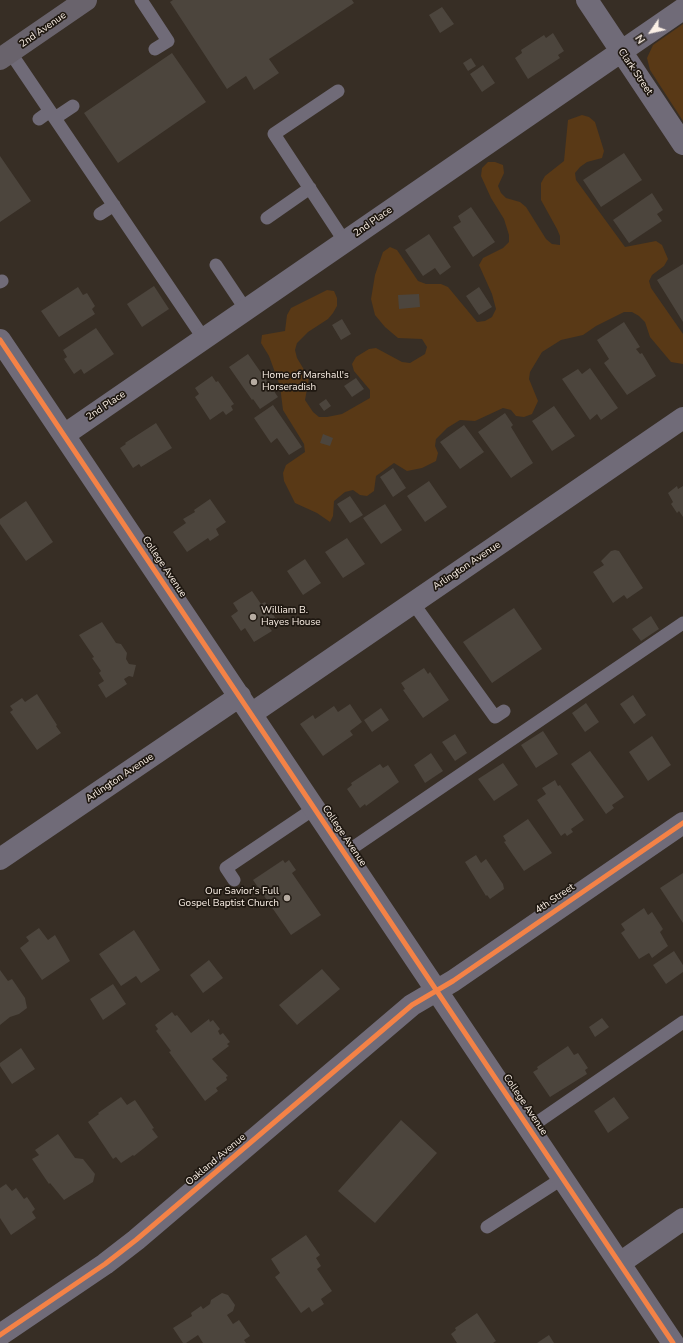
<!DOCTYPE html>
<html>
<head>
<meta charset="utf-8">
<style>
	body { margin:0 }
	#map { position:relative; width:683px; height:1343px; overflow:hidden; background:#372e25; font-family:"Nunito Sans",sans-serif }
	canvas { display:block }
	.north { position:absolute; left:631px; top:12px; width:40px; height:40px; -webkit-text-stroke:3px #1f1811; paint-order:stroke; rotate:236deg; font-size:11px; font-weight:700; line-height:16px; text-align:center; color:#fbf0e6 }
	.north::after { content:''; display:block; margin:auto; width:14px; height:18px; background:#fbf0e6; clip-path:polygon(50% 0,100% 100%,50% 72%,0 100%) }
</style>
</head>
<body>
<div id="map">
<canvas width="683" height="1343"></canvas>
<div class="north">N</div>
</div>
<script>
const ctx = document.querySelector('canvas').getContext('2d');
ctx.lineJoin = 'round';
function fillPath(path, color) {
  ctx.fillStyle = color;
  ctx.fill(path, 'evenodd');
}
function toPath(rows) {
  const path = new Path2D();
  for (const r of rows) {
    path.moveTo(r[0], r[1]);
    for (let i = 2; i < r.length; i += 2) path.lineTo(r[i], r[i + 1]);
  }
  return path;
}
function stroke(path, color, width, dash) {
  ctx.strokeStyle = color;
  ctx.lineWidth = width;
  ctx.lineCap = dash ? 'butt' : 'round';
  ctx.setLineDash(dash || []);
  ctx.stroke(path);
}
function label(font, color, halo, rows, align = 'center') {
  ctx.font = font + ' "Nunito Sans",sans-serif';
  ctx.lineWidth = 3.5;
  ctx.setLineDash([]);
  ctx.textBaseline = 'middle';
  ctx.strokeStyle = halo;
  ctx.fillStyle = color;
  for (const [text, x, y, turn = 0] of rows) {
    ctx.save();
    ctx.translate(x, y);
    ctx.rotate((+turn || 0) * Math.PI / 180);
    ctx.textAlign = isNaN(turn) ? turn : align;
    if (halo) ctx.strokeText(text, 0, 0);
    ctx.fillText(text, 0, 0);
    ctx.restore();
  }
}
const green = toPath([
	[683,24,683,121,650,70,647,58,653,45],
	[582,115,589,117,595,122,604,151,602,158,587,162,580,167,575,173,576,180,625,247,656,241,662,245,668,259,664,266,652,275,649,281,651,288,683,334,683,364,671,362,650,337,645,322,639,316,632,312,624,312,596,326,583,335,561,340,542,352,530,372,529,379,538,401,532,414,524,417,516,416,511,410,503,408,475,421,460,420,447,428,436,439,435,446,438,453,436,461,422,468,407,471,394,463,376,476,374,491,367,496,360,495,353,490,345,492,334,501,333,516,330,522,317,513,295,503,284,481,283,473,286,465,305,452,304,444,283,410,280,386,269,356,261,343,262,335,285,331,287,315,291,308,327,290,334,291,337,298,337,306,333,313,328,319,308,332,297,343,295,350,297,358,309,378,305,400,313,412,319,417,327,417,342,414,370,398,370,390,354,371,352,364,356,357,369,349,376,348,402,362,410,363,425,354,427,347,422,339,398,338,385,327,375,315,371,299,375,275,383,252,390,247,397,250,418,281,426,284,441,284,448,287,477,322,485,321,492,317,496,309,492,294,479,265,483,258,503,248,509,242,509,235,504,219,491,198,481,176,482,168,488,162,495,162,503,165,504,173,498,186,501,193,506,198,520,202,526,207,546,239,552,244,560,245,560,236,557,229,541,200,541,183,545,176,564,161,568,120]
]);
const building = toPath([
	[173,0,352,0,354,3,269,59,279,73,254,90,246,76,227,89,170,2],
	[442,7,454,24,440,33,429,15],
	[553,33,564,51,558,55,560,58,528,79,515,58,522,53,521,50,544,35,546,38],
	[172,53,206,102,118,163,84,113],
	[471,58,476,66,468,71,463,63],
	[483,65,495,83,482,92,470,74],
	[624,153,642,180,601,207,583,180],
	[0,156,31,201,0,222],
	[652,193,663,210,657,214,662,221,629,243,613,220],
	[471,207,495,242,473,257,453,227,461,222,458,216],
	[429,234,451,267,440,275,435,268,423,276,405,250],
	[683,264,683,322,657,280],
	[154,286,169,309,142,327,127,304],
	[78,287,83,295,87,293,95,306,92,309,95,314,59,337,41,311],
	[479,287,492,307,479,315,466,296],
	[419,294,420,307,399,309,398,295],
	[342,319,351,334,341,340,332,325],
	[624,322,640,347,636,349,640,354,642,353,656,376,627,395,604,363,609,359,597,340],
	[96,328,114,354,84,374,81,369,74,374,64,359,67,357,63,350],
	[248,354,278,397,260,409,253,399,252,400,229,367],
	[590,368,618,408,601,420,597,414,590,420,562,379,578,369,582,374],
	[212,376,216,382,218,381,234,404,231,406,233,410,226,415,223,411,210,420,195,397,199,394,195,388],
	[356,378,364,389,352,397,344,386],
	[326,399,331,406,324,411,319,404],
	[273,405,302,447,289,455,277,438,271,443,254,418],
	[554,406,575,436,552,451,532,421],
	[505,413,513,425,511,427,533,463,511,478,478,432],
	[156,423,172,448,141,467,139,464,133,468,120,448,126,444,125,443],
	[464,425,484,452,460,469,440,442],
	[323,434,333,438,330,446,320,443],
	[393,468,406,488,393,497,380,477],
	[429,481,447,507,425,522,407,496],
	[677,486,678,489,683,486,683,517,679,511,677,513,671,504,673,502,668,493],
	[350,496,363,515,350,523,337,504],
	[210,499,226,522,216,529,219,535,210,541,208,538,187,552,173,532,186,523,183,519,195,512,194,510],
	[26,501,53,542,26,561,0,524,0,519],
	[385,504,402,530,381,544,363,518],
	[347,538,365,564,343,578,325,552],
	[615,550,619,551,643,588,627,599,624,595,613,603,593,572,604,565,601,561,611,551],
	[305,559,321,583,303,595,287,571],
	[252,591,261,604,265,602,276,619,267,625,272,631,254,642,245,628,241,631,231,616,238,611,233,603],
	[514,608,542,649,492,683,463,642],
	[651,616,659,629,641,641,632,629],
	[102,622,116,643,121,644,127,653,126,659,129,664,136,665,133,677,129,676,124,679,127,684,106,698,98,685,104,681,99,673,101,671,92,658,94,657,79,635],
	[424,668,428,674,430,672,449,700,423,718,403,690,405,689,401,683],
	[37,694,57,725,56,726,61,733,37,750,10,712,13,710,10,706,22,698,25,702],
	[633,695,646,715,634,724,620,704],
	[586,703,599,722,585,732,572,713],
	[350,704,362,722,350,731,353,735,323,756,300,724,313,715,315,719,334,706,338,712],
	[381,708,389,720,372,732,364,720],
	[543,731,558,754,536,768,521,745],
	[455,734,467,753,455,761,442,742],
	[652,736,671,765,648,781,629,752],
	[590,751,624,797,612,805,614,808,606,814,571,764],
	[431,753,443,771,425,783,414,765],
	[503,763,518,785,494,801,478,779],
	[380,764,383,768,388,765,399,782,366,806,365,804,360,808,347,789,352,785,351,783],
	[555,780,558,786,560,785,584,820,571,829,573,832,567,836,565,833,561,836,537,800,546,794,542,788],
	[528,819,552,853,524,871,504,842,506,841,503,836],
	[476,855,481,863,486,859,503,884,504,889,490,899,487,895,486,896,465,862],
	[283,860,285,863,289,860,296,870,292,873,321,915,291,935,253,880],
	[683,873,683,923,660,888],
	[644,908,648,915,652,912,663,929,660,932,668,946,652,958,649,953,639,959,621,933,625,930,621,924],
	[39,928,48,940,55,935,70,961,42,980,20,948,29,941,26,937],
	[134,930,160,970,141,983,136,976,121,986,99,954],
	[674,951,683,965,683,972,666,984,653,965],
	[209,960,223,978,203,993,190,975],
	[322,969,340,989,297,1025,279,1005],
	[0,970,8,981,12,979,25,998,27,1008,19,1014,10,1017,0,1025],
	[113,984,126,1004,103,1020,90,999],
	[172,1012,175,1016,177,1015,191,1033,209,1019,210,1022,213,1020,220,1029,218,1031,220,1035,223,1033,230,1042,227,1044,229,1046,212,1059,228,1076,226,1077,227,1080,216,1088,218,1091,205,1101,169,1052,171,1051,156,1031,158,1029,155,1025],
	[602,1018,609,1027,595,1037,589,1027],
	[568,1046,574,1055,578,1053,588,1068,585,1070,587,1074,550,1097,533,1072,538,1069,537,1067],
	[21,1048,35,1069,12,1084,0,1066,0,1063],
	[121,1097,127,1105,135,1100,154,1128,152,1129,158,1137,134,1156,133,1155,121,1163,116,1157,113,1159,88,1122,99,1114,98,1113],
	[614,1097,629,1118,608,1133,594,1111],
	[401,1120,437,1153,375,1223,338,1191],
	[58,1134,75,1158,83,1159,95,1174,93,1182,64,1200,50,1183,49,1184,32,1159,39,1155,35,1150],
	[6,1184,12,1191,16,1188,24,1199,27,1197,35,1209,32,1212,36,1218,11,1235,0,1218,0,1188],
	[306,1235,320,1255,316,1258,321,1266,317,1269,332,1291,321,1299,324,1304,312,1312,309,1307,301,1313,275,1277,280,1273,271,1259],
	[222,1293,228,1295,235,1305,233,1311,227,1315,233,1324,239,1320,250,1336,244,1340,246,1343,203,1343,198,1335,186,1343,183,1343,173,1328,192,1316,191,1313,201,1306,203,1309,210,1304,211,1300],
	[477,1313,496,1341,493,1343,457,1343,451,1334,456,1330,455,1328],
	[549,1335,554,1343,537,1343]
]);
const service = toPath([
	[141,0,168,41,155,49],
	[10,52,204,339],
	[338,91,274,134,345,242],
	[55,118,73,106],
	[39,119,50,111],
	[100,214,114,205],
	[267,218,310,188],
	[216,265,246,310],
	[0,282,2,281],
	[413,603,495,717,504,711],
	[345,853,683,623],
	[234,880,226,868,315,808],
	[529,1128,683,1022],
	[487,1227,563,1178]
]);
const minor = toPath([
	[587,0,683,144],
	[0,340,673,1343],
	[64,435,683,9],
	[251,714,683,418],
	[0,859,240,696],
	[620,1263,683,1219],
	[0,1335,105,1264,136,1240,412,1005,453,981,683,823]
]);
const secondary = toPath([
	[0,59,86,0]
]);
const cycleway = toPath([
	[0,340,673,1343],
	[0,1335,105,1264,136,1240,412,1005,453,981,683,823]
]);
const markers = [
	[254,382,4,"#b6aca2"],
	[253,617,4,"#b6aca2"],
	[287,898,4,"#b6aca2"]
];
const streetNames = [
	["2nd Avenue",43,30,-35],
	["Clark Street",635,72,56],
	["2nd Place",373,222,-35],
	["2nd Place",106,406,-34],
	["Arlington Avenue",467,566,-34],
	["College Avenue",164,567,56],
	["Arlington Avenue",120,778,-34],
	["College Avenue",344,836,56],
	["4th Street",555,899,-34],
	["College Avenue",525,1105,56],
	["Oakland Avenue",216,1160,-40]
];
const poiNames = [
	["Home of Marshall's",262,376],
	["Horseradish",262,388],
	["William B.",261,611],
	["Hayes House",261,623],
	["Our Savior's Full",279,892,"right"],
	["Gospel Baptist Church",279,904,"right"]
];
fillPath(green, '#593916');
fillPath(building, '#4c453d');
stroke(service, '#706b78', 13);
stroke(minor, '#706b78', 22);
stroke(secondary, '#69636c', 22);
stroke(cycleway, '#f48246', 5);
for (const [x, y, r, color] of markers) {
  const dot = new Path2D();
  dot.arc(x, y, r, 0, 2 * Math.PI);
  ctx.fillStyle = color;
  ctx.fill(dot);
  stroke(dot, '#1f1811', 1.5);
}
label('10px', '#fbf0e6', '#1f1811', streetNames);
label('10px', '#fbf0e6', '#1f1811', poiNames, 'left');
</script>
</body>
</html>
